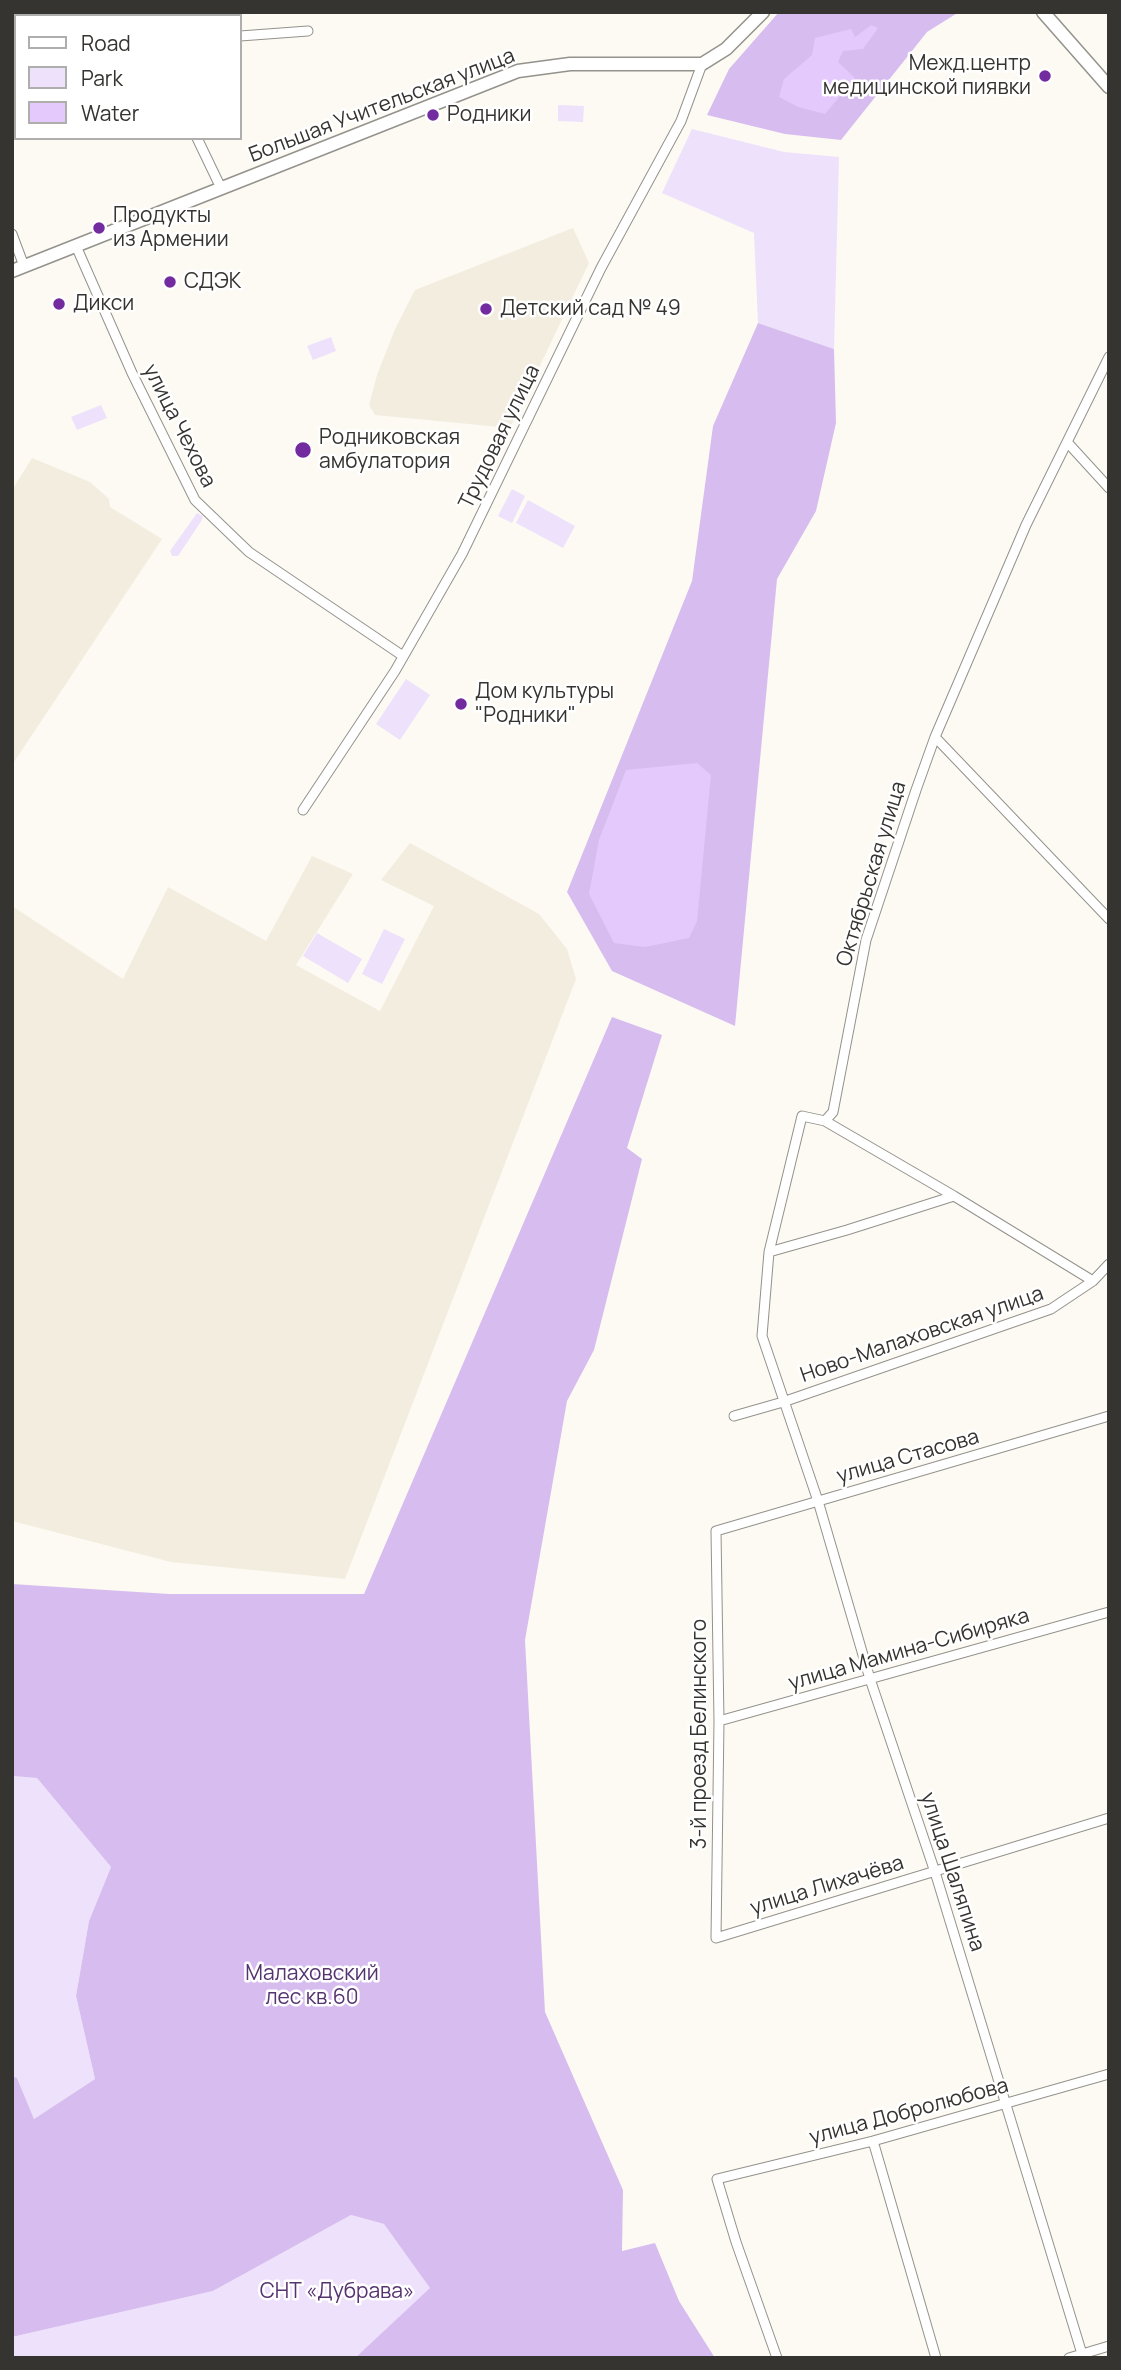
<!DOCTYPE html>
<html>
<head>
<meta charset="utf-8">
<style>
	body { margin:0 }
	#map { position:relative; width:1121px; height:2370px; overflow:hidden; background:#fdfaf3; font-family:Manrope,sans-serif }
	canvas { display:block }
	.frame { position:absolute; inset:0; border:14px solid #353431; pointer-events:none }
	.legend { position:absolute; left:14px; top:14px; width:228px; height:126px; box-sizing:border-box; background:#fff; border:2px solid #aeaead; margin:0; padding:9px 12px; list-style:none; font-size:21px; color:#353431 }
	.legend li { display:flex; align-items:center; gap:14px; height:35px }
	.legend b { width:35px; border:2px solid #aeaead }
</style>
</head>
<body>
<div id="map">
<canvas width="1121" height="2370"></canvas>
<div class="frame"></div>
<ul class="legend">
<li><b style="height:9px;background:#fff"></b>Road</li>
<li><b style="height:19px;background:#eee1fc"></b>Park</li>
<li><b style="height:19px;background:#e4c9fc"></b>Water</li>
</ul>
</div>
<script>
const ctx = document.querySelector('canvas').getContext('2d');
ctx.lineJoin = 'round';
function fillPath(path, color) {
  ctx.fillStyle = color;
  ctx.fill(path, 'evenodd');
}
function toPath(rows) {
  const path = new Path2D();
  for (const r of rows) {
    path.moveTo(r[0], r[1]);
    for (let i = 2; i < r.length; i += 2) path.lineTo(r[i], r[i + 1]);
  }
  return path;
}
function stroke(path, color, width, dash) {
  ctx.strokeStyle = color;
  ctx.lineWidth = width;
  ctx.lineCap = dash ? 'butt' : 'round';
  ctx.setLineDash(dash || []);
  ctx.stroke(path);
}
function label(font, color, halo, rows, align = 'center') {
  ctx.font = font + ' Manrope,sans-serif';
  ctx.lineWidth = 5;
  ctx.setLineDash([]);
  ctx.textBaseline = 'middle';
  ctx.strokeStyle = halo;
  ctx.fillStyle = color;
  for (const [text, x, y, turn = 0] of rows) {
    ctx.save();
    ctx.translate(x, y);
    ctx.rotate((+turn || 0) * Math.PI / 180);
    ctx.textAlign = isNaN(turn) ? turn : align;
    if (halo) ctx.strokeText(text, 0, 0);
    ctx.fillText(text, 0, 0);
    ctx.restore();
  }
}
const built = toPath([
	[573,228,589,263,510,428,375,415,369,405,377,375,395,329,415,290],
	[32,458,90,482,109,499,110,507,162,539,12,765,12,490],
	[410,843,539,914,567,949,576,979,345,1579,171,1562,12,1521,12,906,123,979,168,887,266,941,312,856,353,874,296,965,380,1011,434,906,381,880]
]);
const green = toPath([
	[558,105,584,106,583,122,558,121],
	[692,129,784,152,839,157,834,349,758,323,754,233,662,193],
	[331,337,336,351,313,360,307,346],
	[101,405,107,418,77,430,71,417],
	[512,489,525,496,512,523,498,516],
	[528,500,575,526,563,548,516,523],
	[197,513,203,516,202,520,178,556,172,556,170,551],
	[406,679,430,695,400,740,376,724],
	[384,929,405,939,382,984,362,974],
	[317,933,362,959,348,983,303,956],
	[12,1776,37,1778,111,1867,89,1921,76,1996,95,2079,34,2119,17,2078,12,2076],
	[351,2215,384,2224,431,2288,355,2358,12,2358,12,2337,213,2291]
]);
const forest = toPath([
	[779,12,959,12,927,32,841,140,785,134,707,115,729,69],
	[758,323,834,349,836,423,816,511,777,579,735,1026,612,971,567,892,692,581,713,426],
	[612,1017,662,1035,627,1148,642,1159,594,1350,567,1401,525,1640,545,2012,623,2190,622,2251,655,2243,679,2301,715,2358,355,2358,430,2288,384,2224,351,2215,213,2291,12,2337,12,2076,17,2078,34,2119,95,2079,76,1996,89,1921,111,1867,37,1778,12,1776,12,1584,169,1594,364,1594]
]);
const water = toPath([
	[871,25,878,28,863,49,843,51,838,62,855,78,825,114,798,107,779,97,784,79,812,55,815,38,851,29,855,37],
	[697,763,711,775,697,921,689,938,645,947,614,943,589,894,599,840,626,770]
]);
const street = toPath([
	[240,36,308,31],
	[197,138,221,188],
	[12,234,24,266],
	[76,246,132,373,195,500,249,552,403,656],
	[1067,442,1109,488],
	[935,737,1109,919],
	[303,810,395,671,462,554,601,268,681,121,702,64],
	[825,1121,954,1196,1093,1281],
	[769,1252,847,1230,954,1196],
	[734,1416,783,1402,1051,1309,1093,1281,1109,1264],
	[1109,1416,716,1531,719,1721,716,1938,1109,1818],
	[719,1721,1109,1612],
	[873,2141,936,2358],
	[1082,2354,935,1872,870,1679,818,1501,762,1336,769,1252,802,1116,825,1121,833,1112,866,940,916,790,935,737,1026,525,1109,357],
	[777,2358,736,2242,717,2179,873,2141,1109,2074],
	[1069,2358,1109,2346]
]);
const secondary = toPath([
	[1043,12,1109,87],
	[12,271,518,71,570,64,702,64,726,49,763,12]
]);
const markers = [
	[1045,76,7,"#722ca0"],
	[433,115,7,"#722ca0"],
	[99,228,7,"#722ca0"],
	[170,282,7,"#722ca0"],
	[59,304,7,"#722ca0"],
	[486,309,7,"#722ca0"],
	[303,450,9,"#722ca0"],
	[461,704,7,"#722ca0"]
];
const poiNames = [
	["Межд.центр",1031,64,"right"],
	["медицинской пиявки",1031,88,"right"],
	["Родники",447,115],
	["Продукты",113,216],
	["из Армении",113,240],
	["СДЭК",184,282],
	["Дикси",73,304],
	["Детский сад № 49",500,309],
	["Родниковская",319,438],
	["амбулатория",319,462],
	["Дом культуры",475,692],
	["\"Родники\"",475,716]
];
const streetNames = [
	["Большая Учительская улица",382,106,-21],
	["улица Чехова",179,426,63],
	["Трудовая улица",500,437,-64],
	["Октябрьская улица",872,874,-73],
	["Ново-Малаховская улица",922,1335,-19],
	["улица Стасова",908,1457,-16],
	["улица Мамина-Сибиряка",909,1650,-16],
	["3-й проезд Белинского",700,1734,-90],
	["улица Шаляпина",952,1872,72],
	["улица Лихачёва",827,1886,-17],
	["улица Добролюбова",909,2112,-15]
];
const parkNames = [
	["Малаховский",312,1974],
	["лес кв.60",312,1998],
	["СНТ «Дубрава»",337,2292]
];
fillPath(built, '#f3ede0');
fillPath(green, '#eee1fc');
fillPath(forest, '#d7bdef');
fillPath(water, '#e4c9fc');
stroke(street, '#94928c', 11);
stroke(secondary, '#94928c', 15);
stroke(street, '#fff', 9);
stroke(secondary, '#fff', 12);
for (const [x, y, r, color] of markers) {
  const dot = new Path2D();
  dot.arc(x, y, r, 0, 2 * Math.PI);
  ctx.fillStyle = color;
  ctx.fill(dot);
  stroke(dot, '#fff', 2.5);
}
label('21px', '#353431', '#fff', poiNames, 'left');
label('21px', '#353431', '#fff', streetNames);
label('21px', '#553370', '#fff', parkNames);
</script>
</body>
</html>
